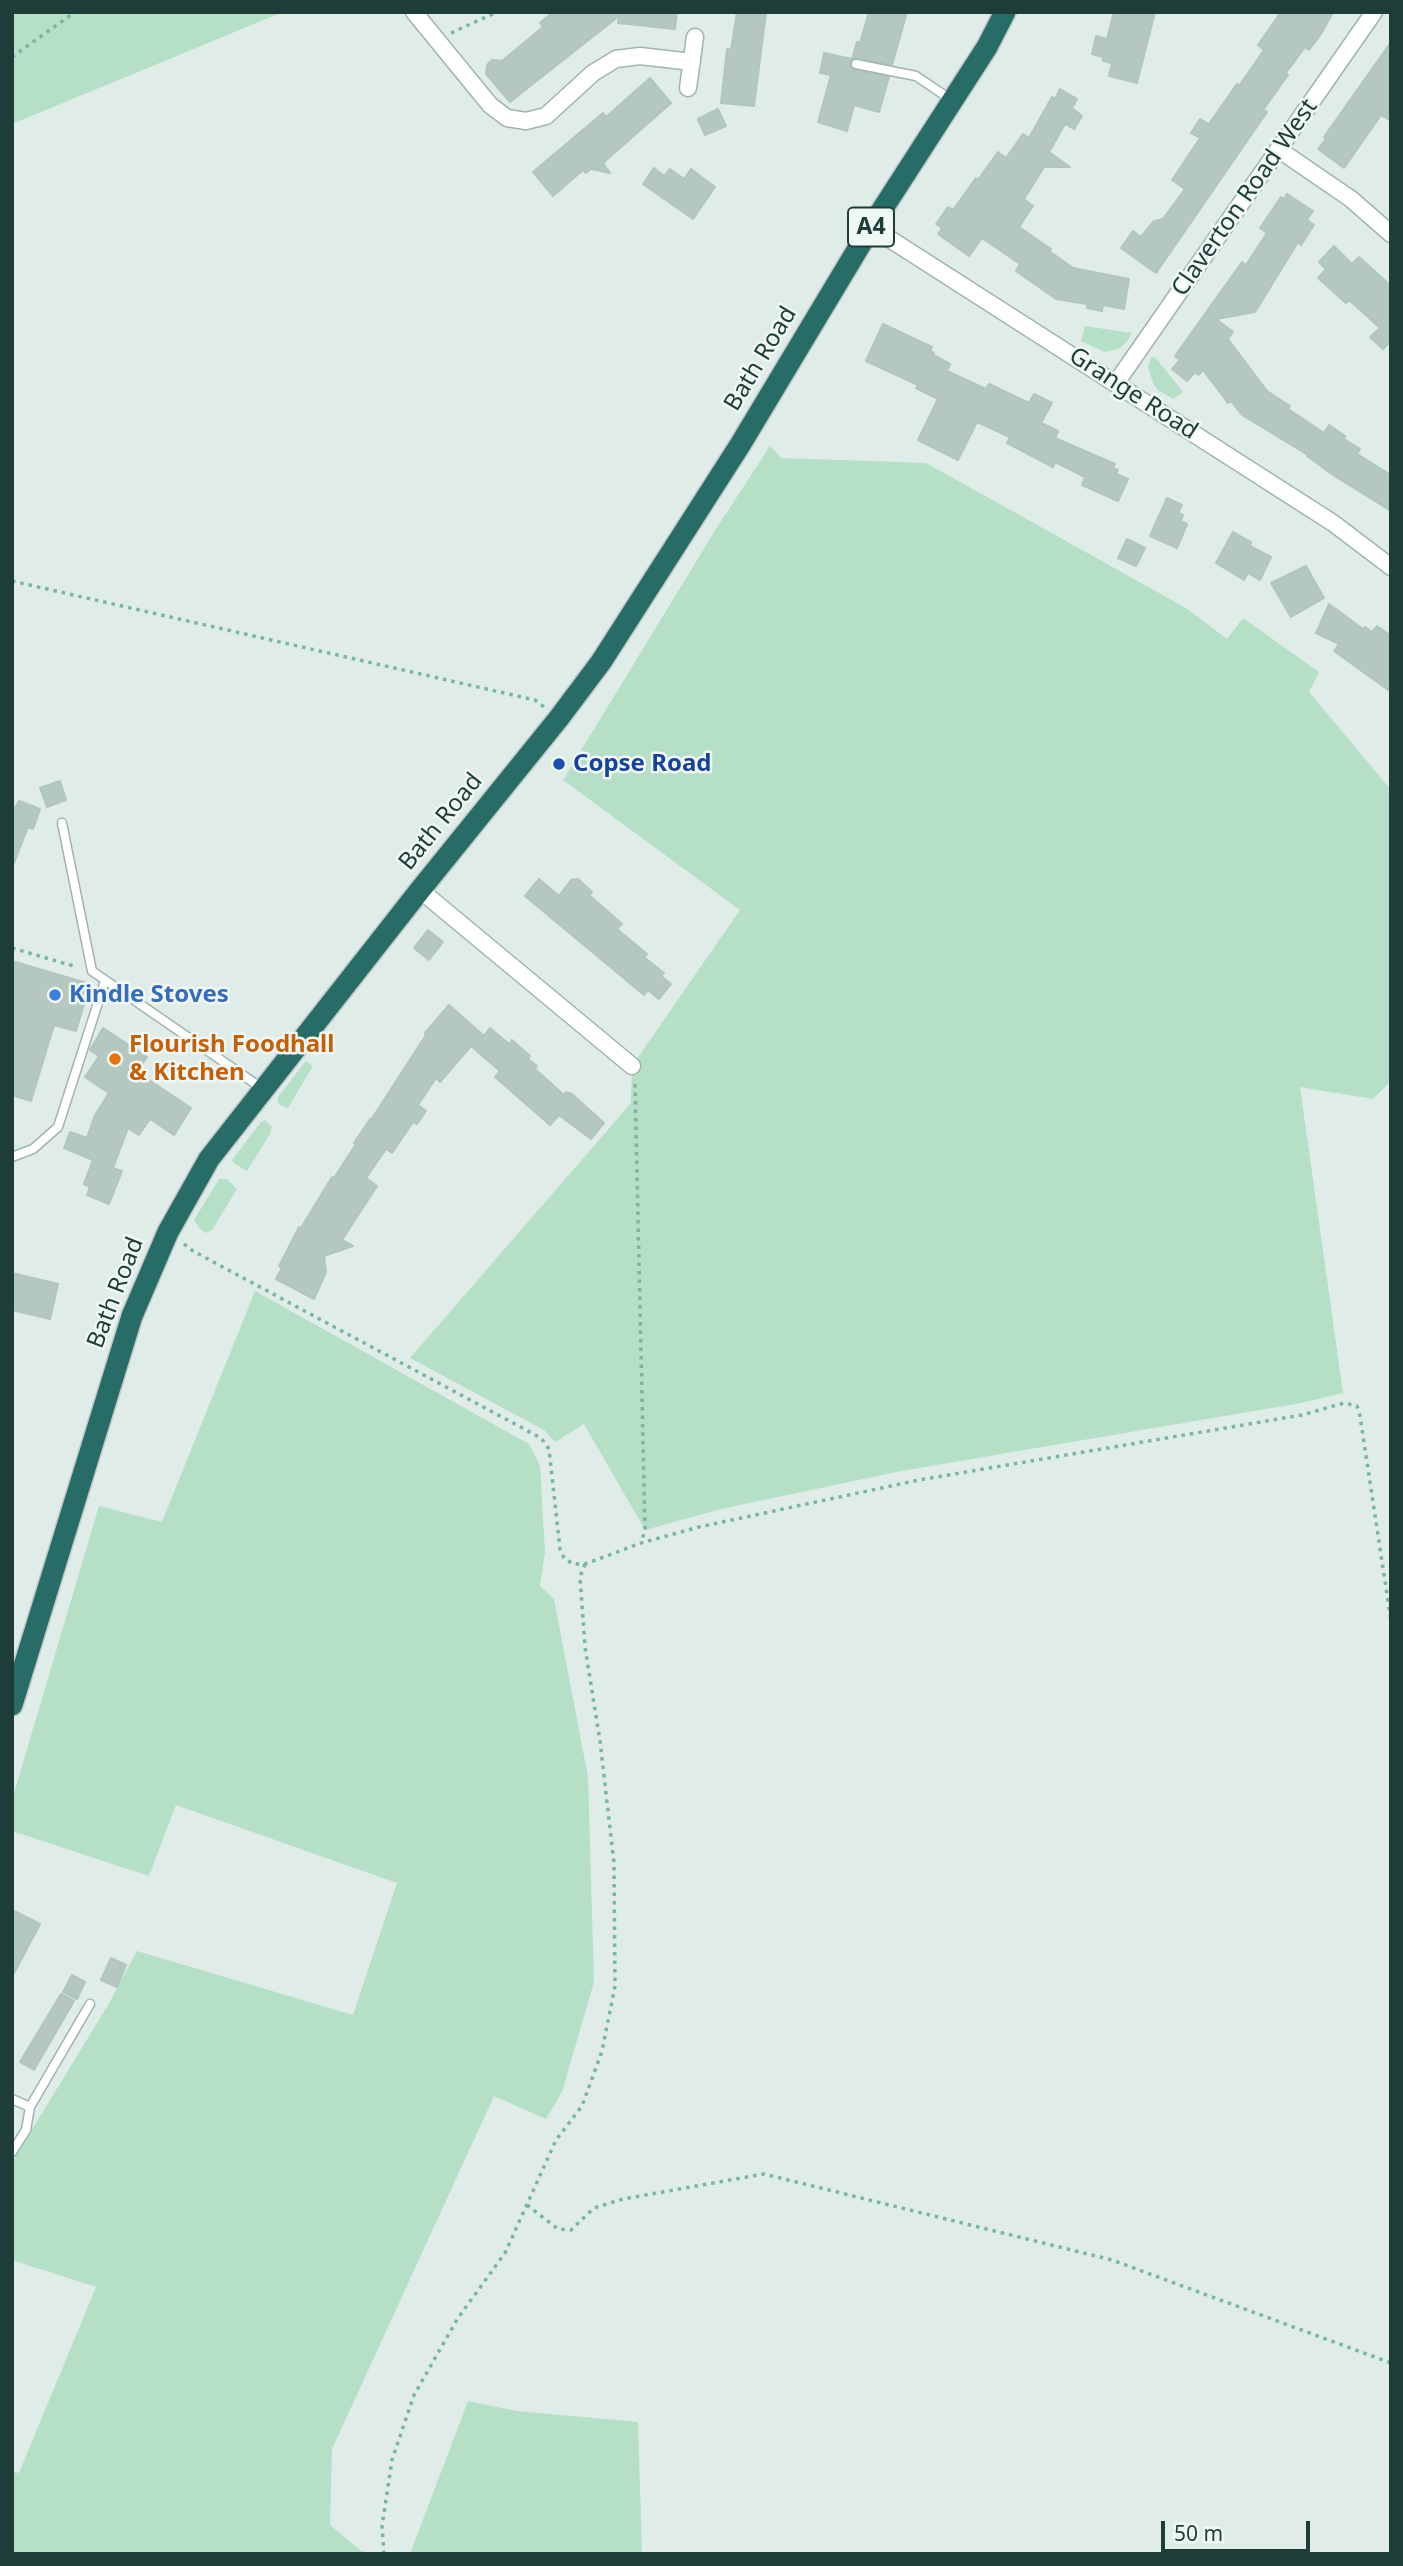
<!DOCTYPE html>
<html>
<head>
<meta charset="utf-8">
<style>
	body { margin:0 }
	#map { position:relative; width:1403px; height:2566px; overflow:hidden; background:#dfece8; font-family:"Noto Sans",sans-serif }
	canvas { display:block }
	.frame { position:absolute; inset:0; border:14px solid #1e3d39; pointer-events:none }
	.scale { position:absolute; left:1161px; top:2521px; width:149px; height:32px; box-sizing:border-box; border:4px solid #1e3d39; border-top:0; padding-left:9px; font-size:21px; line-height:24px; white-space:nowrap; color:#1e3d39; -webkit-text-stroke:5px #f0f8f5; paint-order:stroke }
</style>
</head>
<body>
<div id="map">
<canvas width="1403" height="2566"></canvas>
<div class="frame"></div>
<div class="scale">50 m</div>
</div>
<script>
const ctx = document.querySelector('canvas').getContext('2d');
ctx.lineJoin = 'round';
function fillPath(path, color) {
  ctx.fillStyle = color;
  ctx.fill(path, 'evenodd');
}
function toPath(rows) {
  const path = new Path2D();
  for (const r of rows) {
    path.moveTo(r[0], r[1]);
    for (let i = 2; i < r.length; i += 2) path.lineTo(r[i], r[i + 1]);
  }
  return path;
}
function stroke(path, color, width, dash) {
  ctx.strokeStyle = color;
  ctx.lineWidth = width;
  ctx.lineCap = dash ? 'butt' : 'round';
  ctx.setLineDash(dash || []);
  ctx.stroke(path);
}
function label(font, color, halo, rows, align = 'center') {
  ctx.font = font + ' "Noto Sans",sans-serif';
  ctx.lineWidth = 5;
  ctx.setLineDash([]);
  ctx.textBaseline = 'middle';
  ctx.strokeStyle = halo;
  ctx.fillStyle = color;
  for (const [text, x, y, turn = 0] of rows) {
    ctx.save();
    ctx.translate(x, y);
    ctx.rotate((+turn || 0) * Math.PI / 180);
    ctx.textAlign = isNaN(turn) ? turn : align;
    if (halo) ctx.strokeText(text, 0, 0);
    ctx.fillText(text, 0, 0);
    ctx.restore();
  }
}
const green = toPath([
	[12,12,283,12,12,124],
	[1085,326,1132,333,1126,343,1118,349,1105,352,1081,341],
	[1151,357,1155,357,1183,392,1173,399,1158,390,1154,385,1148,368],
	[770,446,781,458,926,463,1186,608,1227,639,1243,618,1319,672,1309,692,1391,790,1391,1081,1373,1099,1300,1087,1343,1393,1301,1403,901,1471,721,1509,645,1530,584,1424,555,1442,544,1430,410,1358,631,1103,632,1066,740,910,563,780,716,529],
	[306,1061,313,1066,288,1108,278,1104,278,1097],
	[265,1120,272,1127,270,1134,247,1171,235,1164,232,1160,261,1122],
	[219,1179,227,1179,237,1189,212,1230,206,1233,200,1229,194,1220],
	[255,1291,529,1444,540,1466,545,1553,540,1586,554,1599,588,1777,594,1982,562,2092,546,2119,494,2096,332,2449,330,2525,360,2550,369,2554,12,2554,12,2471,19,2473,96,2287,12,2260,12,2162,107,2007,137,1951,353,2015,397,1883,176,1805,149,1876,12,1831,12,1800,99,1506,162,1522],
	[468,2401,516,2411,638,2422,642,2554,410,2554]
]);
const building = toPath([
	[553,12,677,12,675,29,618,23,619,16,510,102,486,74,487,65,492,60,502,61,543,27,540,23,553,12],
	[737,12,766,12,754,106,721,103,727,49,731,50,737,12],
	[869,12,907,12,892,65,857,58,852,59,857,42,860,43,869,12],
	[1114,12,1155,12,1137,83,1109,76,1112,63,1103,61,1103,57,1092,54,1096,36,1107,39,1114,12],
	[1281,12,1333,12,1321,34,1309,50,1305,47,1286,73,1288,75,1263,110,1267,112,1156,273,1121,248,1133,231,1141,237,1154,221,1163,219,1185,189,1172,180,1200,138,1191,133,1200,119,1209,124,1237,84,1239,86,1264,50,1258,45,1281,12],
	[1391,42,1391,121,1381,115,1344,168,1318,149,1326,139,1324,137,1391,42],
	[824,53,852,59,850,65,854,70,889,77,879,112,854,105,847,131,818,122,831,75,820,73,824,53],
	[650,78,671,103,603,163,610,173,591,169,586,173,583,170,553,196,533,172,603,113,606,117,650,78],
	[1060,89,1077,99,1072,108,1082,116,1074,129,1065,124,1049,152,1070,167,1044,167,1024,199,1033,206,1019,227,1051,249,1049,251,1073,268,1129,279,1124,309,1103,305,1102,311,1087,308,1087,304,1056,299,1016,271,1020,264,982,238,969,256,938,234,942,228,936,224,948,207,953,210,976,178,978,180,998,152,1006,158,1023,134,1029,138,1052,97,1055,99,1060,89],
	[718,109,726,126,705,135,698,119,718,109],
	[654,168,664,176,670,169,684,179,691,169,715,187,693,219,643,184,654,168],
	[1287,194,1313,211,1307,220,1314,225,1301,245,1298,242,1255,312,1216,319,1233,332,1228,339,1267,391,1290,406,1288,409,1324,433,1329,425,1345,436,1344,439,1360,449,1357,454,1391,475,1391,511,1333,475,1307,456,1308,455,1242,415,1231,401,1228,403,1203,370,1199,375,1195,372,1187,381,1172,369,1180,360,1175,356,1242,262,1246,265,1267,233,1260,228,1281,197,1284,199,1287,194],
	[1334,246,1352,264,1359,257,1391,286,1391,341,1383,349,1370,337,1380,328,1349,300,1346,303,1318,278,1326,269,1319,262,1334,246],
	[883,324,932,347,930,351,934,353,933,355,950,364,947,371,986,389,989,384,1029,403,1034,394,1052,403,1041,423,1058,431,1055,438,1115,464,1113,468,1118,470,1116,474,1128,479,1118,501,1082,485,1085,477,1055,462,1053,467,1007,443,1010,437,977,422,958,460,918,440,938,399,916,388,918,385,866,361,883,324],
	[1167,498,1182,505,1178,513,1183,515,1181,521,1187,524,1177,548,1150,536,1167,498],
	[1233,532,1251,542,1250,546,1271,557,1260,580,1248,573,1244,580,1216,563,1233,532],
	[1127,539,1145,548,1136,566,1118,558,1127,539],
	[1306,566,1324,598,1291,617,1271,583,1306,566],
	[1329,604,1363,629,1365,627,1372,632,1377,626,1391,636,1391,692,1334,651,1339,644,1316,633,1329,604],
	[60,781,66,800,47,807,40,788,60,781],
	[19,801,40,809,33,829,28,827,14,863,12,813,19,801],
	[539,879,559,896,571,880,578,879,592,892,589,895,622,924,617,929,647,954,644,957,664,973,661,976,671,984,659,999,648,990,644,995,525,896,539,879],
	[428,930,443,942,429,960,414,948,428,930],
	[12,961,90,984,76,1031,54,1025,31,1101,12,1095,12,961],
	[449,1005,484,1036,490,1028,509,1044,512,1040,530,1056,528,1059,537,1066,535,1069,564,1095,566,1092,572,1094,604,1123,591,1139,559,1115,550,1125,495,1077,500,1071,471,1046,440,1082,436,1078,418,1105,426,1111,417,1124,413,1122,392,1153,386,1149,366,1178,377,1186,342,1240,353,1246,324,1256,326,1272,314,1299,276,1279,282,1268,279,1266,299,1227,301,1228,332,1177,334,1178,356,1144,354,1143,370,1119,371,1120,426,1035,425,1033,449,1005],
	[103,1028,147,1057,137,1072,191,1108,174,1135,150,1119,139,1135,128,1128,113,1168,122,1171,109,1204,87,1195,90,1187,84,1184,93,1160,64,1148,70,1132,87,1138,95,1115,109,1093,85,1077,99,1056,90,1050,103,1028],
	[12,1273,58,1284,50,1319,12,1310,12,1273],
	[12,1910,40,1924,12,1977,12,1910],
	[111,1958,126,1965,117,1987,101,1980,111,1958],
	[72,1975,85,1982,77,1999,63,1992,72,1975],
	[61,1994,74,2001,34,2070,20,2062,61,1994]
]);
const path = toPath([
	[451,33,497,12],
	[12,57,75,12],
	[12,581,535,700,544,707],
	[12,948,77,967],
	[635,1084,645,1530,641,1543],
	[184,1244,193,1251,541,1438,549,1449,560,1549,564,1558,573,1564,585,1564,641,1543,699,1527,919,1480,1302,1415,1344,1403,1357,1406,1360,1416,1391,1621],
	[527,2205,558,2229,571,2230,594,2208,623,2199,764,2174,1112,2260,1391,2363],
	[384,2554,382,2526,392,2460,414,2395,458,2318,505,2253,556,2140,582,2106,602,2051,615,1986,614,1863,600,1741,585,1647,580,1577,585,1564]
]);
const lane = toPath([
	[856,64,916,76,950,99],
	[62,823,92,971,263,1089],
	[12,1157,33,1149,58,1127,105,981],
	[12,2099,30,2107,90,2004],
	[12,2152,26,2130,30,2107]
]);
const street = toPath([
	[414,12,490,105,507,118,526,121,546,116,593,73,616,59,640,56,692,62],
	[688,88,695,37],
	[1278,149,1351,199,1391,234],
	[871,227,1333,523,1391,567],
	[1116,383,1374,12],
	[420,890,632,1066]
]);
const highway = toPath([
	[12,1705,132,1316,168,1232,209,1159,420,890,559,718,601,662,740,445,871,227,987,47,1005,12]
]);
const markers = [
	[559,764,7,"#1a4fb4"],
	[55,995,7,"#3f7fe0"],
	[115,1059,7,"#e8710a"]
];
const shields = [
	[871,227,46]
];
const shieldNames = [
	["A4",871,227]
];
const streetNames = [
	["Claverton Road West",1245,198,-55],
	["Bath Road",761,359,-59],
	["Grange Road",1133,394,33],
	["Bath Road",441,822,-51],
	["Bath Road",116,1293,-69]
];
const transitNames = [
	["Copse Road",573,764]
];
const shopNames = [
	["Kindle Stoves",69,995]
];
const foodNames = [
	["Flourish Foodhall",129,1045],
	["& Kitchen",129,1073]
];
fillPath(green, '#b5dfc6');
fillPath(building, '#b4c7c1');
stroke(building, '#b1c6c0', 2);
stroke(lane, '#a1b4b0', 11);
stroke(street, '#a1b4b0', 19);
stroke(highway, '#c0c9c8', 24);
stroke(path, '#7cb3a9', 3.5, [3.5, 5]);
stroke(lane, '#fff', 8);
stroke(street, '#fff', 16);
stroke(highway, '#276c67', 21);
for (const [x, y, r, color] of markers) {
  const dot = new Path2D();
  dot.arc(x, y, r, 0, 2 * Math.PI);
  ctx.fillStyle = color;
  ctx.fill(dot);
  stroke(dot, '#f0f8f5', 2.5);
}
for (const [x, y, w] of shields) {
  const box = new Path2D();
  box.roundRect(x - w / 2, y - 19.5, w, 39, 5);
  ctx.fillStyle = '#f0f8f5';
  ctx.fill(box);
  stroke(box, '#1e3d39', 2);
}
label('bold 23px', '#1e3d39', null, shieldNames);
label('24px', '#1e3d39', '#f0f8f5', streetNames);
label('bold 24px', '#164399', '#f0f8f5', transitNames, 'left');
label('bold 24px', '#366cbe', '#f0f8f5', shopNames, 'left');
label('bold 24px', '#c56008', '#f0f8f5', foodNames, 'left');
</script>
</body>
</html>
